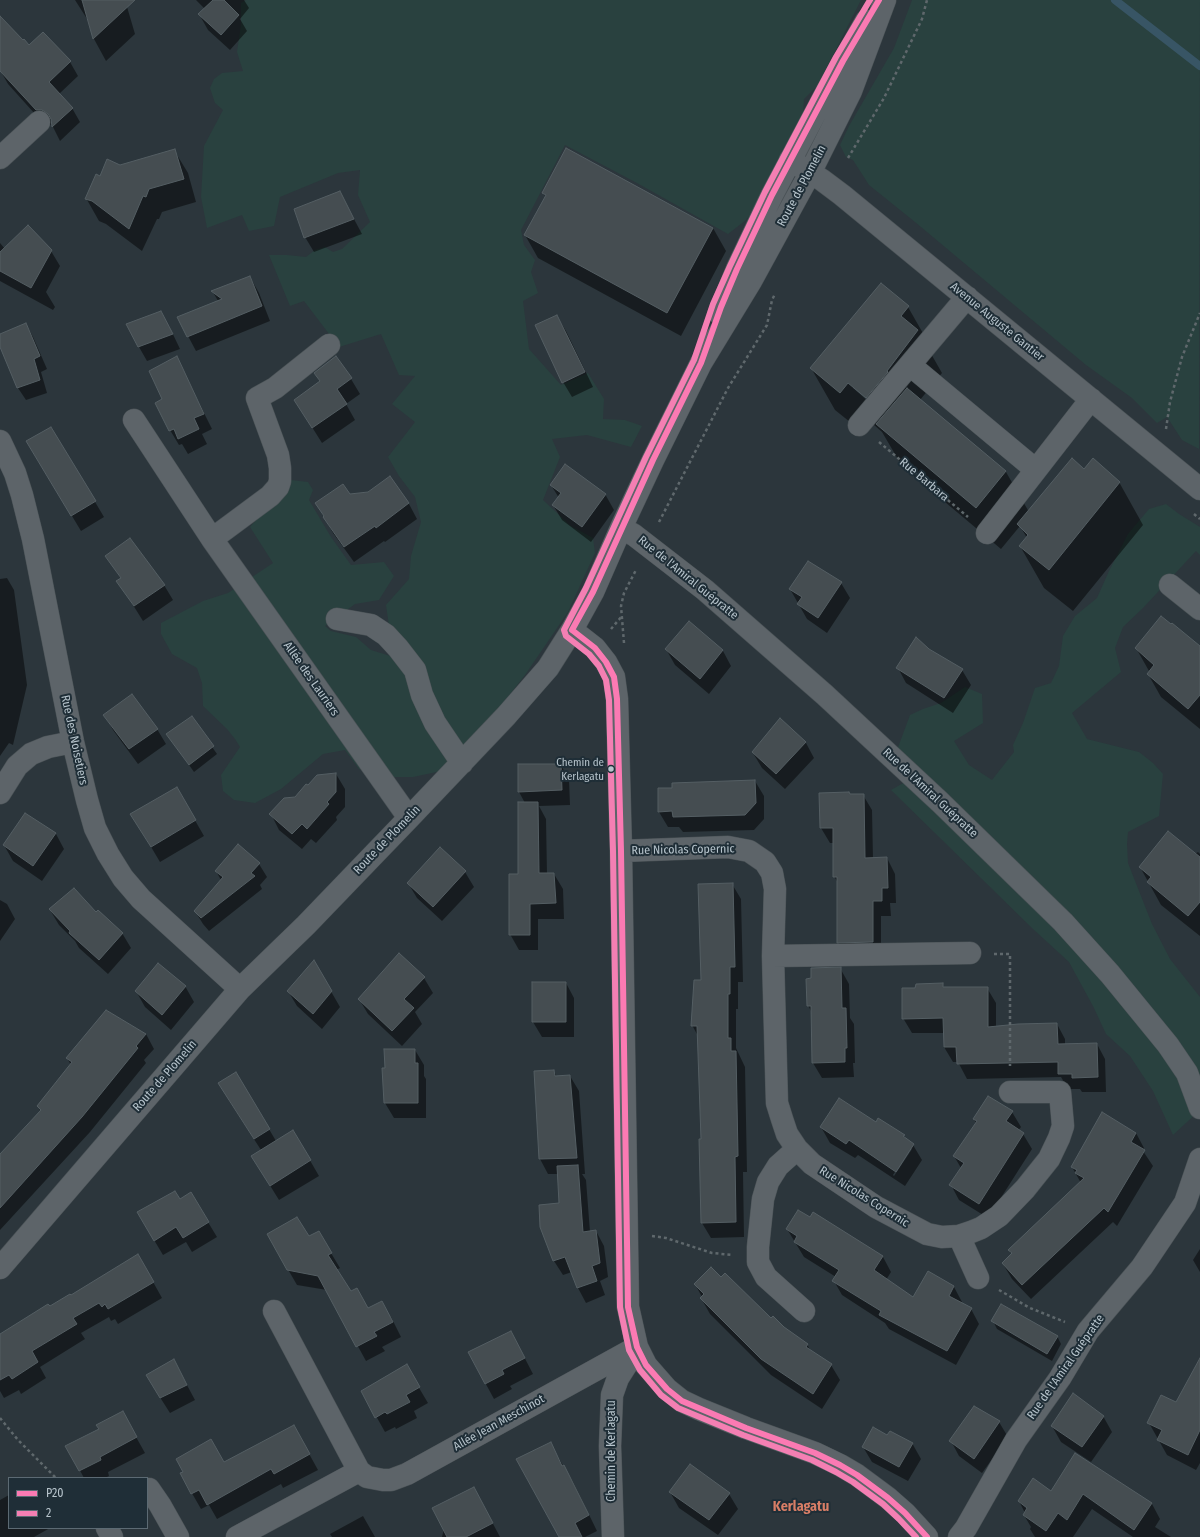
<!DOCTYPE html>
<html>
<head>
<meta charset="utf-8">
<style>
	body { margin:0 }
	#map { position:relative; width:1200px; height:1537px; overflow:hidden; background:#2c363c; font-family:"Fira Sans Condensed",sans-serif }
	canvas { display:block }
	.legend { position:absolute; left:8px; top:1477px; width:140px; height:52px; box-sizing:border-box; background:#1f2e37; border:1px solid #5c6a73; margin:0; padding:5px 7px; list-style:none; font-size:12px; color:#b7c4cc }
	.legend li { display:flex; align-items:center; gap:8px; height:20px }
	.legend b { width:20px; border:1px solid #5c6a73 }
</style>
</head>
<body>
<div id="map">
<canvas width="1200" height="1537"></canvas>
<ul class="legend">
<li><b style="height:5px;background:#fb7ab3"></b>P20</li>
<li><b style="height:5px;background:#f47fb3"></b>2</li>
</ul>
</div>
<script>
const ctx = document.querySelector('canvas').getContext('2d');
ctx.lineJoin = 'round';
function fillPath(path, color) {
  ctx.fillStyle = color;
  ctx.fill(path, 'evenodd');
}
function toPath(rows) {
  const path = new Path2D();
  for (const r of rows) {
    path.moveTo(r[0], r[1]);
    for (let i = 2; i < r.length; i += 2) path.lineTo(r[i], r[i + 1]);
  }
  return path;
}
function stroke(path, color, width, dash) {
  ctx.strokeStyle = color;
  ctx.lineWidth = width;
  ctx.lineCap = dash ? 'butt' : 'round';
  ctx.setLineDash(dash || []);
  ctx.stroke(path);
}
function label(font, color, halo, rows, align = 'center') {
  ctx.font = font + ' "Fira Sans Condensed",sans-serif';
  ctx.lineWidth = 4;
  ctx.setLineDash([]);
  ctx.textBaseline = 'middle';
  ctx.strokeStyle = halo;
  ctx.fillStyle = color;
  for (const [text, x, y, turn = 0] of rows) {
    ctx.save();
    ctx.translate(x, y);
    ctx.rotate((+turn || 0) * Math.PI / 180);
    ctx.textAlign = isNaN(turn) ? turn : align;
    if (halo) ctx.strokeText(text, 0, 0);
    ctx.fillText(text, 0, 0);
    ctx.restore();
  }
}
const green = toPath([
	[246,0,861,0,818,85,804,99,803,116,754,211,746,220,728,234,637,183,565,145,521,230,524,245,535,260,531,272,538,293,523,301,529,349,561,385,588,373,604,399,603,419,625,420,642,426,631,447,587,435,552,439,560,457,543,500,571,526,593,538,595,553,568,612,525,675,493,716,446,770,413,777,390,777,359,769,345,750,323,754,281,789,255,803,234,800,223,791,221,775,240,747,235,739,227,729,203,706,202,683,197,668,172,654,161,634,161,623,203,601,228,593,273,563,250,527,291,480,308,482,313,490,309,500,331,537,351,565,384,562,394,576,379,600,355,604,325,626,331,631,356,637,371,650,400,659,390,633,386,605,409,579,411,556,421,522,415,497,399,476,388,457,415,422,392,404,415,376,399,375,381,334,339,347,304,301,290,306,269,255,287,255,306,257,315,250,325,247,333,252,342,249,370,222,358,195,360,170,338,173,280,197,274,226,249,231,242,215,207,228,201,197,204,146,223,110,215,103,210,88,214,79,222,73,243,71,237,52,241,25,241,3],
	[912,0,1200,0,1199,449,1182,440,1167,417,1157,423,1132,398,1086,365,915,222,869,185,853,160,846,157,840,145,849,126,894,48],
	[1166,504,1179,514,1200,527,1200,555,1196,551,1143,608,1123,627,1115,648,1121,672,1072,713,1087,739,1139,752,1153,763,1163,774,1159,816,1128,832,1127,844,1128,863,1152,924,1170,959,1200,997,1200,1110,1173,1135,1153,1091,1130,1056,1106,1034,1094,1008,1069,962,1033,929,891,790,921,773,897,750,910,715,923,709,941,703,965,687,982,694,983,723,954,741,969,765,992,780,1014,752,1013,745,1023,723,1035,688,1051,683,1059,666,1063,636,1075,616,1097,598,1109,571,1128,534,1149,509]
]);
const shadow = toPath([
	[75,0,125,0,135,34,106,61,94,39,89,22],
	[196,0,244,0,249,8,240,19,247,31,230,50,208,30,199,14,205,9],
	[0,25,29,46,47,37,70,62,78,76,59,94,72,108,80,122,60,141,52,125,44,124,8,84,0,70],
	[174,150,188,173,196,202,162,212,159,219,157,219,142,251,106,224,99,221,86,198,101,178,120,166],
	[340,193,362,234,314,252,305,237],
	[543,193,713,228,726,251,681,336,538,258,525,235,546,197],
	[0,243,5,249,51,251,60,266,46,292,55,307,53,310,0,281],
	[250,277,259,293,270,321,196,351,188,336,218,301,213,292],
	[908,307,932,349,930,352,942,373,920,400,1006,472,1029,512,1119,482,1143,525,1073,611,1044,588,1020,546,1027,538,1020,526,1001,549,902,466,882,432,873,424,865,434,835,410,811,368],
	[853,385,870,400,869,402,853,388],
	[557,316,566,331,593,387,572,397,563,382],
	[26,324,33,337,47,369,41,372,47,393,26,400,18,388,0,345,0,335],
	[169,326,180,349,147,361,139,347],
	[176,357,212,429,202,434,207,444,188,454,182,444,179,445,170,430,164,399],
	[336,357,351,379,360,394,346,404,355,420,322,443,295,400,320,382,315,373],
	[51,428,104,517,81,531,36,456],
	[390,478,409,504,417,519,385,542,384,541,354,562,333,533,317,504,349,495,368,492],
	[551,485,605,494,614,510,591,542,562,520,553,505,559,498],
	[107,556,164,585,173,600,143,621,118,581,121,579],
	[7,578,14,590,27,685,13,745,9,743,0,756,0,579],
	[841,583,850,598,827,633,807,619,790,589],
	[689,622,723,651,731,666,709,694,675,665,666,649],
	[1171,625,1200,647,1200,729,1161,697,1148,674,1149,671,1136,648],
	[929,649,962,670,971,685,953,713,906,683,898,668],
	[105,715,157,729,166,744,138,764,113,730],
	[191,717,217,754,194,772,168,735],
	[780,719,806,743,814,758,785,789,762,768,753,753],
	[561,765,569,780,570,805,539,806,546,819,547,874,554,874,563,889,564,919,538,919,538,950,519,950,510,934,519,875,525,803,519,792],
	[336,774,345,789,345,807,336,817,337,820,316,843,311,839,302,849,279,830,271,814,308,787],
	[755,781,764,796,764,819,754,830,683,832,679,827,668,827,659,812],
	[177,789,204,836,160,862,141,830],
	[850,795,863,795,872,810,873,859,887,858,895,874,896,903,890,903,891,916,881,916,881,957,847,958,838,942,838,883,834,876,834,843,830,843,821,828],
	[26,814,56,834,64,849,42,881,13,861,4,845],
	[238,845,259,864,267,877,260,885,262,889,209,931,203,924,195,911,221,880,216,871],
	[1198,852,1200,854,1200,936,1161,905,1140,867,1195,854],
	[465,872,474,887,442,921,417,898,408,883],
	[732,884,741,899,743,982,738,982,738,1009,736,1009,736,1048,745,1067,747,1172,743,1172,744,1237,711,1238,702,1223,702,1140,698,1036,692,1025,702,981],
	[0,900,7,904,15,919,0,941],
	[50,910,96,913,122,933,131,948,108,974,79,948,75,941,59,925],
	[314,962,340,1007,322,1029,297,1006,288,991],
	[840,968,849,984,850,1018,854,1024,855,1063,853,1063,854,1077,822,1078,813,1063,812,1013,808,1005],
	[424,978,433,993,415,1012,422,1024,402,1046,368,1014,359,999],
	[566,983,574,998,574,1037,542,1037,533,1022],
	[942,984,944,988,987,988,996,1003,996,1027,1057,1024,1065,1039,1065,1045,1097,1044,1105,1059,1106,1092,1082,1092,1080,1089,1068,1089,1061,1077,967,1079,958,1062,953,1062,944,1047,944,1033,912,1033,903,1018,916,989],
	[185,986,194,1002,171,1030,145,1007,136,991],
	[146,1034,154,1049,144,1060,146,1063,90,1132,0,1230,0,1156,41,1112,38,1106,71,1065,67,1058],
	[415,1050,424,1065,424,1076,426,1079,426,1118,394,1118,385,1103,383,1069,386,1069],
	[554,1071,557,1077,570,1076,579,1091,585,1174,582,1174,586,1180,590,1232,596,1231,604,1246,608,1277,600,1281,605,1295,586,1303,578,1288,572,1272,563,1275,554,1261,541,1226,560,1204,558,1174,548,1174,540,1159,535,1072],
	[236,1073,276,1141,293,1131,319,1176,279,1200,261,1171,261,1150,228,1099],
	[1012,1112,1021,1127,1018,1131,1023,1134,1032,1149,988,1218,959,1200,951,1185,961,1168,954,1156,976,1123,974,1119],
	[879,1119,904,1136,907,1140,913,1145,922,1160,905,1186,858,1155,855,1158,830,1143,821,1127,876,1123],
	[910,1148,912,1149,894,1176,893,1175],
	[1136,1133,1144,1148,1143,1151,1153,1166,1117,1226,1113,1222,1031,1299,1012,1279,1003,1264,1012,1255,1009,1250,1081,1183,1072,1167],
	[191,1194,217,1237,192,1252,186,1242,163,1255,138,1213,180,1200],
	[813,1213,883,1257,891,1272,886,1280,914,1299,954,1287,962,1302,961,1303,971,1309,979,1324,956,1365,889,1329,885,1323,842,1295,834,1281,836,1277,804,1257,787,1229,810,1219],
	[268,1235,309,1237,331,1253,340,1268,336,1270,350,1292,368,1310,391,1317,401,1337,382,1347,385,1351,366,1361,327,1290,297,1285],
	[1200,1249,1200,1272,1193,1260],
	[138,1255,162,1298,118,1324,115,1319,111,1321,109,1317,81,1333,85,1339,40,1367,46,1378,21,1394,19,1390,4,1398,0,1391,0,1335,71,1297],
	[695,1284,784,1328,807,1344,811,1352,831,1365,840,1380,822,1409,771,1375,710,1314,701,1298,702,1297],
	[993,1321,1057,1336,1061,1344,1052,1361,997,1329],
	[519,1347,533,1374,510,1386,512,1389,494,1399,469,1353],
	[174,1361,195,1400,170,1413,156,1391],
	[406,1366,428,1403,414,1411,417,1418,396,1429,395,1427,385,1432,362,1391],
	[1200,1368,1200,1463,1196,1470,1167,1455,1149,1423,1177,1403],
	[974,1408,999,1422,1008,1437,982,1473,959,1456,951,1441],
	[1103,1416,1112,1432,1091,1462,1061,1442,1052,1426],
	[131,1428,145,1453,108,1472,109,1476,105,1478,84,1478,67,1446],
	[888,1436,912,1443,921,1459,908,1481,872,1462,863,1447],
	[302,1441,318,1470,283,1488,281,1484,217,1519,209,1505,201,1509,181,1474],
	[550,1444,573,1482,597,1531,585,1537,559,1537],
	[1075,1454,1152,1504,1160,1519,1155,1527,1171,1537,1133,1537,1092,1509,1073,1537,1035,1537,1030,1529,1031,1527,1024,1515,1025,1513,1019,1501,1051,1492],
	[670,1492,729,1494,738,1509,718,1535,679,1508],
	[9,1495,9,1528,50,1528,34,1537,0,1537,0,1500],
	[482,1503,500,1537,442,1537,444,1529],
	[363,1516,375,1537,332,1537,330,1534]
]);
const stream = toPath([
	[1115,0,1200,66]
]);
const building = toPath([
	[82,0,135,0,93,39,82,0],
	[213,0,224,0,239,15,221,35,198,14,213,0],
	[0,16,23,40,24,39,29,45,43,32,71,61,49,82,73,108,52,127,51,119,48,114,42,110,36,110,0,71,0,16],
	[566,148,713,228,667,313,524,235,546,195,542,193,566,148],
	[175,149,184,179,149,189,146,197,143,196,129,229,92,201,85,199,96,174,100,176,107,159,120,165,175,149],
	[340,191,354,219,304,238,294,209,340,191],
	[28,225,52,250,31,288,0,271,0,252,28,225],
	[250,276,262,306,187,337,177,317,222,299,211,291,250,276],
	[881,283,909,306,901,316,918,330,887,371,888,372,866,398,848,383,840,393,810,368,881,283],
	[161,311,173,334,138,347,126,324,161,311],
	[557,315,585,372,562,383,535,325,557,315],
	[26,323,40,356,34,359,40,380,17,388,0,347,0,334,26,323],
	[177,356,204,414,194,418,199,429,178,439,174,429,169,431,155,403,162,399,149,371,177,356],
	[336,356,352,378,337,389,347,404,312,428,294,400,320,381,314,373,336,356],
	[907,388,1006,471,976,508,876,424,907,388],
	[51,427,96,501,71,516,26,441,51,427],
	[1072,458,1084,469,1093,458,1120,482,1049,570,1019,546,1028,535,1017,524,1072,458],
	[565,464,606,494,582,527,552,505,561,493,550,485,565,464],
	[390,476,409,503,376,528,375,526,344,547,323,517,324,516,315,503,343,484,350,494,368,492,390,476],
	[130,538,165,585,134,606,116,581,121,578,105,556,130,538],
	[808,561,842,582,818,618,797,604,802,597,789,589,808,561],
	[1161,616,1171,624,1172,623,1200,646,1200,695,1188,709,1147,674,1154,665,1135,648,1161,616],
	[689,621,723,650,700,679,665,649,689,621],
	[916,637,929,649,963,669,944,698,896,668,916,637],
	[132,694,158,729,129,749,103,715,132,694],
	[192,716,214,746,189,765,166,734,192,716],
	[780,718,806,742,776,774,752,752,780,718],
	[518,764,561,764,562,790,518,792,518,764],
	[336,773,336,792,327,802,329,804,307,829,302,824,292,834,269,814,284,798,295,797,306,784,308,785,317,775,336,773],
	[755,780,756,803,745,815,673,817,672,811,658,812,658,788,672,788,672,783,755,780],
	[177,787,196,820,151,847,130,814,177,787],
	[849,792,850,794,864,794,865,858,887,857,888,888,882,888,882,901,873,901,873,942,837,943,837,877,833,877,833,828,820,828,819,793,849,792],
	[518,802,538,802,539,873,554,873,556,903,530,904,530,935,509,935,509,874,518,874,518,802],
	[25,813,56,833,33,866,3,845,25,813],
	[1168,831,1200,857,1200,902,1188,916,1147,882,1151,877,1139,867,1168,831],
	[238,844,260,863,251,873,255,876,201,918,194,911,223,877,215,871,238,844],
	[440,847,466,871,433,907,407,883,440,847],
	[733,883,735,967,730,967,730,994,728,994,728,1038,731,1038,731,1051,736,1051,738,1156,735,1157,736,1222,701,1223,699,1139,701,1139,697,1026,691,1026,694,980,701,980,698,884,733,883],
	[74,888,96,912,98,910,123,933,99,960,69,933,70,931,49,909,74,888],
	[399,953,425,977,404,999,414,1008,392,1031,358,999,399,953],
	[314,960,332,991,313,1014,287,991,314,960],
	[158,963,186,986,162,1015,135,991,158,963],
	[841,967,842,1008,846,1008,847,1048,845,1048,845,1062,812,1063,811,1006,807,1006,806,979,811,978,811,968,841,967],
	[532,982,566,982,566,1022,532,1022,532,982],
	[943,983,943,987,988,987,988,1027,1018,1024,1057,1023,1058,1044,1097,1043,1098,1077,1072,1078,1072,1074,1058,1074,1058,1062,957,1064,956,1047,944,1047,943,1018,902,1019,902,988,915,988,916,984,943,983],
	[106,1010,146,1034,136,1046,138,1048,82,1117,0,1208,0,1154,41,1110,37,1106,72,1062,66,1058,106,1010],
	[384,1049,415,1049,415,1063,418,1063,418,1103,384,1103,382,1068,385,1068,384,1049],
	[554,1070,555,1076,570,1075,577,1158,539,1159,534,1071,554,1070],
	[236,1072,270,1129,254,1139,218,1083,236,1072],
	[988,1096,1013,1111,1006,1121,1024,1133,979,1204,949,1185,964,1163,953,1156,977,1121,973,1119,988,1096],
	[839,1098,876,1122,878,1118,905,1135,903,1136,914,1144,896,1172,849,1140,846,1144,820,1127,839,1098],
	[1102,1112,1136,1133,1131,1142,1145,1150,1108,1212,1104,1208,1022,1285,1002,1263,1012,1253,1008,1250,1084,1178,1075,1173,1077,1170,1071,1167,1102,1112],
	[293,1130,311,1160,270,1186,251,1156,293,1130],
	[578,1165,583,1232,596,1230,600,1263,592,1266,597,1281,577,1288,565,1257,553,1261,540,1227,539,1205,559,1203,557,1166,578,1165],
	[175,1191,180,1199,191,1192,209,1222,183,1238,176,1227,154,1241,137,1212,175,1191],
	[798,1210,810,1217,813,1212,883,1256,874,1270,913,1297,928,1271,954,1286,949,1296,972,1308,947,1351,879,1315,881,1311,832,1281,839,1270,794,1242,797,1236,786,1229,798,1210],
	[297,1217,309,1236,319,1231,332,1253,328,1255,351,1291,357,1288,368,1308,382,1301,393,1322,374,1332,377,1336,356,1347,318,1276,287,1270,267,1234,297,1217],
	[138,1254,154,1282,108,1309,105,1304,102,1307,99,1303,73,1318,77,1324,32,1351,38,1362,12,1379,9,1375,0,1380,0,1334,48,1304,50,1306,70,1294,71,1295,138,1254],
	[711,1267,721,1277,725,1273,771,1318,773,1316,784,1327,808,1344,806,1347,832,1364,813,1394,761,1359,700,1298,704,1294,694,1284,711,1267],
	[1001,1304,1058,1336,1047,1354,991,1321,1001,1304],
	[511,1331,525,1358,502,1370,504,1374,485,1384,468,1352,511,1331],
	[1200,1358,1200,1430,1188,1455,1157,1440,1162,1430,1147,1423,1161,1395,1176,1402,1200,1358],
	[174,1359,187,1385,160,1398,146,1375,174,1359],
	[407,1364,420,1387,406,1395,410,1402,387,1414,385,1412,375,1418,361,1391,407,1364],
	[1073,1393,1104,1416,1082,1447,1051,1426,1073,1393],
	[974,1406,1000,1421,974,1459,949,1441,974,1406],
	[123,1411,137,1437,100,1457,101,1460,79,1471,65,1446,99,1429,96,1425,123,1411],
	[294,1425,310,1454,274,1474,271,1469,207,1505,199,1490,191,1494,180,1473,183,1472,176,1459,211,1439,224,1462,294,1425],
	[873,1427,887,1435,890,1431,913,1443,899,1467,862,1447,873,1427],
	[551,1442,562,1466,564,1465,589,1515,575,1523,582,1537,559,1537,516,1459,551,1442],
	[1075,1453,1152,1503,1134,1530,1083,1494,1067,1520,1058,1513,1046,1531,1023,1515,1027,1508,1018,1501,1033,1478,1051,1491,1075,1453],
	[690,1464,730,1493,709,1520,669,1492,690,1464],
	[474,1487,493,1523,466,1537,447,1537,432,1508,474,1487]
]);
const path = toPath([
	[848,158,884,98,922,19,927,0],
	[1166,429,1170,402,1182,357,1200,313],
	[879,442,968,517],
	[1194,514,1200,519],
	[659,522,728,388,767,325,772,300,775,294],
	[611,629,622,616],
	[624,643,621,606,624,593,636,570],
	[994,954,1010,954,1010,1066],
	[652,1236,666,1238,712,1253,733,1255],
	[999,1290,1030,1308,1065,1322],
	[0,1418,18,1440,56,1478]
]);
const minor = toPath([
	[0,158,39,122],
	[790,160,822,180,842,195,1200,489],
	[719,313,737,269,772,195,828,89,866,21],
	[910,365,1036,470],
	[134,420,212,539,409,818],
	[859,425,967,297],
	[0,441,15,473,22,495,33,539,73,742,87,800,95,828,108,854,123,878,141,899,240,989],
	[621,528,634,535,705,590,825,695,940,802,1063,922,1110,974,1168,1045,1187,1073,1200,1108],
	[987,533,1091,399],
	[212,539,270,496,278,487,280,481,280,468,278,455,257,398,275,388,329,345],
	[1170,585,1200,609],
	[337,619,371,625,386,635,398,648,415,670,422,695,435,723,462,763],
	[572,630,595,648,606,662,614,677,617,699,621,851,628,1307,637,1347,646,1365,667,1389,682,1401,699,1409,746,1428,815,1453,840,1465,857,1475,888,1498,905,1513,927,1537],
	[0,793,17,766,31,754,48,747,73,742],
	[621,851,728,847,749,851,765,862,772,873,775,889,773,956,776,1068,777,1103,782,1119,787,1134,797,1149,812,1164,876,1207,927,1234,942,1237,959,1236,971,1232,981,1228,999,1216,1025,1189,1049,1159,1059,1138,1063,1126,1060,1092,1010,1092],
	[773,956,970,953],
	[797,1149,778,1166,768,1182,763,1199,758,1247,758,1262,766,1277,804,1311],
	[959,1236,978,1278],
	[0,1268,240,989,306,925,409,818,506,716,548,668,572,630,593,592,621,528,653,460,701,363,751,281,810,173,851,91,885,0],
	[274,1311,359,1471],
	[147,1489,149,1489,160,1505,178,1537],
	[107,1528,112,1537],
	[237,1537,359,1471,367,1477,383,1480,391,1480,407,1474,637,1347],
	[613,1537,610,1446,612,1395,618,1378,637,1348],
	[959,1537,966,1528,1016,1440,1060,1378,1088,1331,1142,1267,1185,1203,1200,1159]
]);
const bus1 = toPath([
	[572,630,595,648,606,662,614,677,617,699,621,851,628,1307,637,1347,646,1365,667,1389,682,1401,746,1428,815,1453,840,1465,857,1475,888,1498,905,1513,927,1537],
	[572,630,593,592,653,460,701,363,721,307,737,269,772,195,843,61,879,0]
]);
const bus2 = toPath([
	[870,0,836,57,765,192,730,266,713,304,694,360,646,457,586,588,564,630,566,636,589,654,599,666,606,680,609,700,613,851,620,1307,629,1350,640,1370,661,1395,678,1408,743,1435,812,1460,836,1472,853,1482,883,1504,899,1519,916,1537]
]);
const markers = [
	[611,769,3.5,"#b7c4cc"]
];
const busNames = [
	["Chemin de",604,763],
	["Kerlagatu",604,777]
];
const streetNames = [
	["Route de Plomelin",802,186,-62],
	["Avenue Auguste Gantier",997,322,39],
	["Rue Barbara",924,480,40],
	["Rue de l'Amiral Guépratte",688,578,39],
	["Allée des Lauriers",311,679,55],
	["Rue des Noisetiers",74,740,78],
	["Rue de l'Amiral Guépratte",930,793,43],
	["Route de Plomelin",387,840,-46],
	["Rue Nicolas Copernic",683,850,-1],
	["Route de Plomelin",165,1076,-49],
	["Rue Nicolas Copernic",864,1197,32],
	["Rue de l'Amiral Guépratte",1066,1367,-55],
	["Allée Jean Meschinot",499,1423,-29],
	["Chemin de Kerlagatu",612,1451,-90]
];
const quarterNames = [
	["Kerlagatu",801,1507]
];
fillPath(green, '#29413f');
fillPath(shadow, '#0007');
stroke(stream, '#385565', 8);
fillPath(building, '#454d51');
stroke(building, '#545e63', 1);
stroke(minor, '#4a5256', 23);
stroke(path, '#5f686c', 2.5, [3, 3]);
stroke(minor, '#5d6469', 22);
stroke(bus1, '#fb7ab3', 6);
stroke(bus2, '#f47fb3', 6);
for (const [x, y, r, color] of markers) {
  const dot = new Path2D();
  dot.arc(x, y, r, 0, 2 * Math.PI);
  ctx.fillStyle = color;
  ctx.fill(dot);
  stroke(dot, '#1f2e37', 1.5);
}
label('11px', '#b7c4cc', '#1f2e37', busNames, 'right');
label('12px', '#b7c4cc', '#1f2e37', streetNames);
label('bold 14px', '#d87e66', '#1f2e37', quarterNames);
</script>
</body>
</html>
